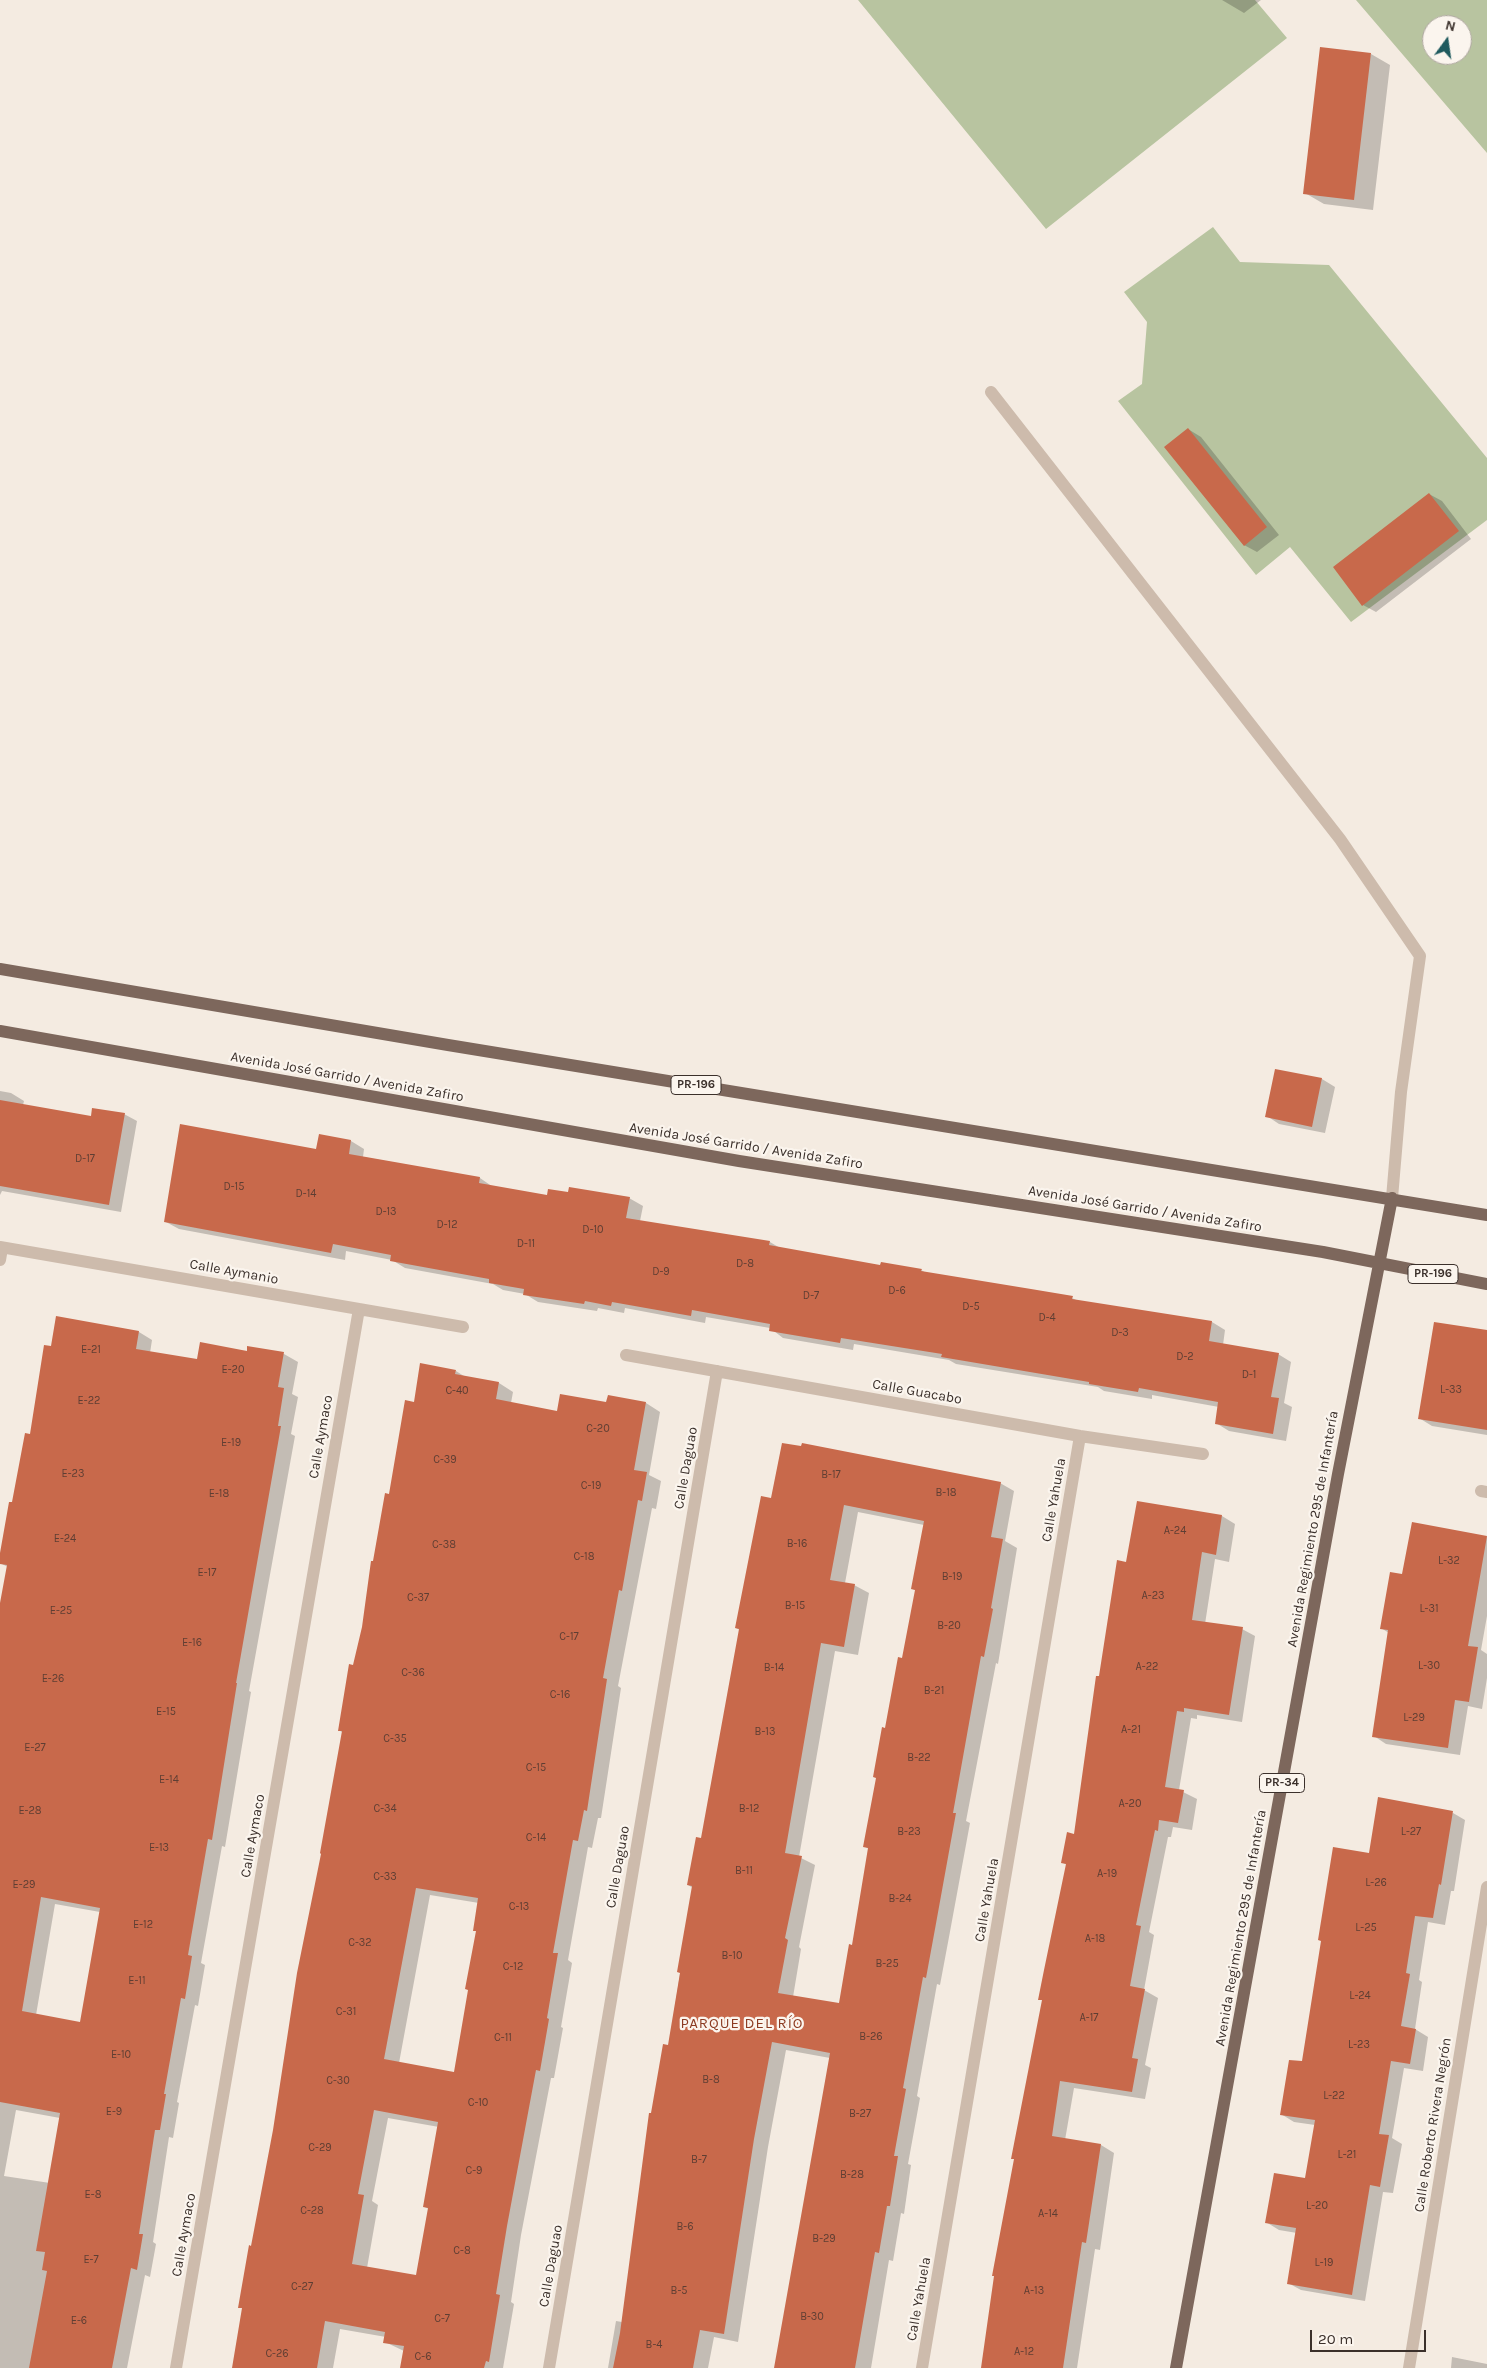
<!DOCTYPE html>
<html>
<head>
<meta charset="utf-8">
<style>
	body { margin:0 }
	#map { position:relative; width:1487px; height:2368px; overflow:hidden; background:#f4ebe1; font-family:Karla,sans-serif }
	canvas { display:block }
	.north { position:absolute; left:1422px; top:15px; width:50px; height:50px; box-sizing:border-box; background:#fbf5ee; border:1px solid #aea6a0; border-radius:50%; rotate:14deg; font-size:14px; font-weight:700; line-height:20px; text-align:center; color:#3b302b }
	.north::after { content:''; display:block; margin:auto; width:18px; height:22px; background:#1f5a5e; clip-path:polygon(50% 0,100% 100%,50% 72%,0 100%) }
	.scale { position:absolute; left:1310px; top:2330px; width:116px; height:22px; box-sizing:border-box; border:2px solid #3b302b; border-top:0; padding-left:6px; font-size:15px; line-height:18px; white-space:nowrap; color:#3b302b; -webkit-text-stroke:4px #fbf5ee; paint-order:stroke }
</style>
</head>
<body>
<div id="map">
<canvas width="1487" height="2368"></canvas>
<div class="north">N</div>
<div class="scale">20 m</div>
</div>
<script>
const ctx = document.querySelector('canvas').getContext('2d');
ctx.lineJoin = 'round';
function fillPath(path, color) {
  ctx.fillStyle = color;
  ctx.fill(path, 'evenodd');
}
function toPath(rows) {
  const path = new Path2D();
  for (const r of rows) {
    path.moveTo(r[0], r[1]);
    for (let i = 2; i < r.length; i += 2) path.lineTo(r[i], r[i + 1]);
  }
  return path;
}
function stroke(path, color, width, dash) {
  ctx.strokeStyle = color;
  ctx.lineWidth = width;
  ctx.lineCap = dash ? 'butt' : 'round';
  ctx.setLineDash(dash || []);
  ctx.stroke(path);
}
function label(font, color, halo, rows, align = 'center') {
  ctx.font = font + ' Karla,sans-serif';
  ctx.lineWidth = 4.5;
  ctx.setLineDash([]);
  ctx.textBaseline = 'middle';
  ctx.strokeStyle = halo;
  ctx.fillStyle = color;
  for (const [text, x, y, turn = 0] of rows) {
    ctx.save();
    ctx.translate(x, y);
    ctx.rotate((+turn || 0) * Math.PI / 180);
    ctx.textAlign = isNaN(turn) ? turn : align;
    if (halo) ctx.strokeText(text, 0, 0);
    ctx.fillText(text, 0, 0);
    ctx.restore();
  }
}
const green = toPath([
	[858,0,1255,0,1287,38,1046,229],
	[1356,0,1487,0,1487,153],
	[1432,25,1462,25,1462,55,1432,55],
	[1213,227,1240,262,1329,265,1487,458,1487,520,1351,622,1290,547,1256,575,1118,401,1142,384,1147,322,1124,292]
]);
const shadow = toPath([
	[1222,0,1261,0,1244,13],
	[1371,54,1390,65,1373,210,1324,204,1305,193],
	[1188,429,1201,437,1279,535,1257,552,1244,545],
	[1429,494,1442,501,1471,539,1376,612,1363,605],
	[1276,1070,1322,1079,1335,1087,1325,1133,1279,1124,1267,1116],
	[0,1091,11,1093,24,1101,23,1105,92,1118,124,1114,137,1121,121,1212,2,1191,0,1195],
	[320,1135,351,1141,364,1149,363,1157,480,1178,493,1187,548,1196,629,1198,643,1206,640,1221,770,1242,780,1248,881,1267,921,1270,928,1274,1072,1298,1078,1301,1212,1322,1225,1330,1223,1345,1278,1354,1291,1362,1284,1403,1292,1407,1286,1441,1229,1431,1216,1423,1219,1407,1152,1395,1152,1399,1104,1391,1098,1387,956,1364,949,1360,854,1344,853,1350,783,1338,770,1328,706,1317,705,1323,625,1308,624,1313,598,1308,597,1311,538,1302,525,1294,503,1290,493,1284,405,1268,392,1260,346,1251,345,1260,179,1229,166,1222,317,1151],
	[139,1332,152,1340,150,1353,198,1360,248,1352,249,1347,284,1354,298,1362,292,1394,298,1397,291,1434,295,1436,249,1691,251,1692,225,1847,222,1846,201,1963,205,1965,198,2006,195,2005,177,2102,179,2103,173,2138,169,2137,153,2242,156,2244,150,2277,145,2275,127,2368,0,2368,0,1610,8,1567,0,1563,0,1560,52,1348],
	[55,1904,100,1912,81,2023,36,2015],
	[16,2110,60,2118,50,2183,4,2176],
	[1487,1332,1487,1435,1432,1426,1419,1418],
	[456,1371,467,1378,499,1383,513,1392,511,1403,558,1412,607,1404,609,1397,646,1403,660,1412,649,1475,661,1481,656,1509,652,1508,618,1686,621,1688,601,1818,598,1818,592,1848,588,1847,568,1960,572,1963,561,2027,563,2028,554,2078,551,2078,521,2235,511,2302,514,2304,503,2368,401,2368,404,2351,385,2342,386,2337,340,2329,333,2368,234,2368,243,2309,240,2307,274,2130,343,1733,339,1730,363,1627,374,1563,415,1403],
	[430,1895,479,1903,474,1930,477,1932,470,1990,455,2073,399,2063],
	[388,2118,439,2127,425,2207,429,2209,417,2276,367,2268,378,2205,372,2201],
	[1000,1483,1014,1491,1005,1541,1017,1548,998,1664,996,1663,966,1821,970,1823,949,1937,940,1985,937,1984,917,2096,920,2098,908,2164,911,2165,904,2214,901,2213,893,2261,889,2260,871,2368,775,2368,830,2058,786,2050,768,2147,738,2342,714,2337,708,2368,608,2368,616,2321,622,2322,652,2114,669,2046,693,1888,688,1885,702,1839,740,1630,736,1628,772,1500],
	[858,1512,924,1525,913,1589,917,1591,877,1778,864,1846,869,1849,853,1946,840,2005,793,1997,801,1949,799,1947,815,1865,799,1857,835,1651,858,1655,869,1593,854,1585,845,1583],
	[1138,1502,1222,1516,1235,1524,1229,1562,1215,1559,1205,1624,1242,1629,1255,1636,1242,1722,1197,1715,1197,1719,1191,1718,1179,1790,1197,1799,1192,1830,1173,1827,1171,1837,1168,1837,1149,1932,1154,1935,1144,1990,1158,1998,1145,2065,1151,2068,1145,2099,1074,2088,1065,2140,1101,2145,1114,2153,1100,2250,1095,2249,1077,2368,982,2368,1043,2001,1040,1999,1067,1865,1062,1862,1075,1835,1100,1678,1127,1563],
	[1413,1524,1487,1537,1487,1616,1481,1650,1487,1654,1487,1678,1482,1709,1468,1706,1460,1755,1386,1744,1374,1736,1389,1633,1381,1628,1403,1576],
	[1453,1813,1465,1820,1454,1891,1451,1891,1445,1925,1428,1922,1419,1980,1422,1982,1415,2029,1428,2037,1423,2071,1404,2068,1392,2138,1402,2144,1393,2193,1383,2192,1365,2301,1301,2290,1288,2283,1297,2233,1279,2230,1266,2222,1306,2180,1315,2125,1294,2122,1281,2114,1303,2063,1370,1854],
	[1452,2357,1487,2364,1487,2368,1451,2368]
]);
const building = toPath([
	[1320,47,1371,53,1354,200,1303,194],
	[1188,428,1267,527,1244,546,1164,447],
	[1429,493,1459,531,1362,606,1333,567],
	[1275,1069,1322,1078,1312,1127,1265,1117],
	[0,1100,91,1116,92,1108,125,1113,109,1205,0,1186],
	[180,1124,316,1149,319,1134,351,1140,349,1154,480,1177,479,1183,547,1195,548,1189,568,1192,569,1187,630,1197,626,1218,770,1241,769,1245,880,1265,881,1262,922,1269,921,1271,1031,1289,1073,1296,1072,1299,1212,1321,1209,1341,1279,1353,1271,1397,1279,1398,1273,1434,1215,1424,1218,1402,1139,1388,1138,1392,1089,1384,1089,1382,941,1357,942,1354,841,1338,840,1343,769,1331,770,1324,692,1310,691,1316,612,1302,611,1306,585,1301,584,1304,523,1295,524,1289,489,1283,489,1279,390,1261,391,1255,333,1244,331,1253,164,1222],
	[56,1316,139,1331,136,1349,197,1359,200,1342,247,1351,247,1346,284,1352,278,1387,284,1388,278,1426,281,1426,236,1683,237,1683,212,1840,208,1839,188,1955,192,1956,185,1999,181,1998,164,2094,166,2094,160,2130,155,2130,139,2234,143,2234,137,2270,131,2268,112,2368,29,2368,47,2271,42,2270,45,2252,36,2251,60,2113,0,2102,0,1603,7,1565,0,1564,0,1553,9,1502,12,1502,25,1433,30,1434,44,1345,51,1346],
	[41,1897,100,1908,80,2022,22,2011],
	[1434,1322,1487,1330,1487,1430,1418,1419],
	[420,1363,456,1370,455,1374,499,1382,496,1399,557,1411,560,1394,606,1402,608,1395,646,1402,634,1470,647,1472,642,1501,638,1500,622,1591,619,1590,603,1678,607,1679,587,1811,584,1810,578,1841,573,1840,553,1953,558,1953,547,2018,549,2019,540,2071,536,2070,507,2226,496,2294,500,2295,489,2362,486,2361,484,2368,400,2368,404,2346,383,2343,385,2332,325,2321,317,2368,232,2368,242,2308,238,2308,249,2245,251,2246,273,2130,297,1973,321,1854,320,1853,342,1731,338,1731,349,1664,353,1665,362,1627,371,1561,373,1561,385,1493,389,1494,405,1400,414,1402],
	[416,1888,478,1898,473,1931,476,1931,465,1989,468,1990,454,2072,384,2059],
	[374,2110,438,2122,423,2207,428,2208,416,2275,352,2264,364,2195,358,2194],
	[782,1443,801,1446,802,1443,1001,1482,991,1537,1003,1539,991,1608,993,1609,984,1657,981,1656,953,1813,956,1813,935,1929,926,1978,923,1977,903,2088,906,2089,894,2156,898,2156,890,2206,887,2206,879,2253,875,2252,855,2368,774,2368,830,2053,772,2042,754,2139,724,2334,700,2330,693,2368,613,2368,620,2333,649,2113,651,2113,663,2044,668,2045,680,1973,677,1972,692,1886,687,1885,696,1837,701,1838,739,1629,735,1628,761,1496,771,1498],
	[844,1505,924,1521,911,1589,915,1590,902,1658,898,1657,885,1728,882,1727,873,1777,876,1778,863,1847,868,1848,852,1945,849,1944,839,2003,778,1993,788,1940,785,1938,802,1856,785,1853,821,1643,844,1647,855,1584,830,1580],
	[1137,1501,1222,1515,1216,1555,1202,1552,1192,1620,1243,1627,1229,1715,1184,1708,1184,1712,1177,1711,1165,1787,1184,1790,1178,1823,1159,1820,1158,1831,1155,1830,1136,1925,1141,1926,1130,1986,1145,1989,1132,2058,1138,2059,1132,2092,1060,2081,1052,2136,1101,2144,1086,2243,1082,2242,1063,2368,981,2368,994,2276,992,2276,1014,2159,1011,2159,1042,2000,1038,2000,1044,1970,1066,1864,1061,1863,1067,1832,1074,1834,1096,1676,1099,1676,1117,1560,1126,1562],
	[1412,1522,1487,1536,1468,1646,1478,1647,1469,1702,1455,1700,1448,1748,1372,1737,1388,1630,1380,1629,1390,1572,1402,1574],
	[1378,1797,1453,1811,1441,1885,1439,1884,1433,1918,1415,1916,1406,1973,1410,1974,1401,2026,1416,2029,1410,2064,1391,2061,1379,2134,1389,2135,1380,2187,1370,2185,1352,2295,1287,2284,1296,2228,1265,2223,1274,2173,1305,2178,1315,2120,1280,2115,1289,2060,1302,2061,1321,1941,1318,1940,1333,1847,1369,1853]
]);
const minor = toPath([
	[991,392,1340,839,1420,956,1401,1092,1392,1198],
	[0,1247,463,1327],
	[0,1260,2,1248],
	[626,1355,1080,1436,1203,1454],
	[1481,1491,1487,1492],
	[176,2368,359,1309],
	[549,2368,717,1371],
	[922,2368,1080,1436],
	[1409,2368,1487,1887]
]);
const major = toPath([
	[0,969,448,1045,1487,1215],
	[0,1031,739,1161,1323,1252,1487,1284],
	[1176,2368,1338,1474,1392,1198]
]);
const numberNames = [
	["D-17",85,1159],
	["D-15",234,1187],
	["D-14",306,1194],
	["D-13",386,1212],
	["D-12",447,1225],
	["D-10",593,1230],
	["D-11",526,1244],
	["D-8",745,1264],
	["D-9",661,1272],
	["D-6",897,1291],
	["D-7",811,1296],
	["D-5",971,1307],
	["D-4",1047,1318],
	["D-3",1120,1333],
	["E-21",91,1350],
	["D-2",1185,1357],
	["E-20",233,1370],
	["D-1",1249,1375],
	["L-33",1451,1390],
	["C-40",457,1391],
	["E-22",89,1401],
	["C-20",598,1429],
	["E-19",231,1443],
	["C-39",445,1460],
	["E-23",73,1474],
	["B-17",831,1475],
	["C-19",591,1486],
	["B-18",946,1493],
	["E-18",219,1494],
	["A-24",1175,1531],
	["E-24",65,1539],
	["B-16",797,1544],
	["C-38",444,1545],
	["C-18",584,1557],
	["L-32",1449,1561],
	["E-17",207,1573],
	["B-19",952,1577],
	["A-23",1153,1596],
	["C-37",418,1598],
	["B-15",795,1606],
	["L-31",1429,1609],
	["E-25",61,1611],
	["B-20",949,1626],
	["C-17",569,1637],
	["E-16",192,1643],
	["L-30",1429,1666],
	["A-22",1147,1667],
	["B-14",774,1668],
	["C-36",413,1673],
	["E-26",53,1679],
	["B-21",934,1691],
	["C-16",560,1695],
	["E-15",166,1712],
	["L-29",1414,1718],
	["A-21",1131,1730],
	["B-13",765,1732],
	["C-35",395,1739],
	["E-27",35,1748],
	["B-22",919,1758],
	["C-15",536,1768],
	["E-14",169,1780],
	["A-20",1130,1804],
	["C-34",385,1809],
	["B-12",749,1809],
	["E-28",30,1811],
	["B-23",909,1832],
	["L-27",1411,1832],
	["C-14",536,1838],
	["E-13",159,1848],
	["B-11",744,1871],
	["A-19",1107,1874],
	["C-33",385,1877],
	["L-26",1376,1883],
	["E-29",24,1885],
	["B-24",900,1899],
	["C-13",519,1907],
	["E-12",143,1925],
	["L-25",1366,1928],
	["A-18",1095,1939],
	["C-32",360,1943],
	["B-10",732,1956],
	["B-25",887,1964],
	["C-12",513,1967],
	["E-11",137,1981],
	["L-24",1360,1996],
	["C-31",346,2012],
	["A-17",1089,2018],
	["B-26",871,2037],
	["C-11",503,2038],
	["L-23",1359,2045],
	["E-10",121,2055],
	["B-8",711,2080],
	["C-30",338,2081],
	["L-22",1334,2096],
	["C-10",478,2103],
	["E-9",114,2112],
	["B-27",860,2114],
	["C-29",320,2148],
	["L-21",1347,2155],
	["B-7",699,2160],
	["C-9",474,2171],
	["B-28",852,2175],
	["E-8",93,2195],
	["L-20",1317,2206],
	["C-28",312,2211],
	["A-14",1048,2214],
	["B-6",685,2227],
	["B-29",824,2239],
	["C-8",462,2251],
	["E-7",91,2260],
	["L-19",1324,2263],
	["C-27",302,2287],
	["B-5",679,2291],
	["A-13",1034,2291],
	["B-30",812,2317],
	["C-7",442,2319],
	["E-6",79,2321],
	["B-4",654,2345],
	["A-12",1024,2352],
	["C-26",277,2354],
	["C-6",423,2357]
];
const shields = [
	[696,1085,50],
	[1433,1274,50],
	[1282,1783,45]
];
const shieldNames = [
	["PR-196",696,1085],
	["PR-196",1433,1274],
	["PR-34",1282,1783]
];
const streetNames = [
	["Avenida José Garrido / Avenida Zafiro",347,1077,10],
	["Avenida José Garrido / Avenida Zafiro",746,1146,9],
	["Avenida José Garrido / Avenida Zafiro",1145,1209,9],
	["Calle Aymanio",234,1272,10],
	["Calle Guacabo",917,1392,10],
	["Calle Aymaco",321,1437,-80],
	["Calle Daguao",686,1468,-80],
	["Calle Yahuela",1054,1500,-80],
	["Avenida Regimiento 295 de Infantería",1313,1529,-80],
	["Calle Aymaco",253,1836,-80],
	["Calle Daguao",618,1867,-80],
	["Calle Yahuela",987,1900,-80],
	["Avenida Regimiento 295 de Infantería",1241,1928,-80],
	["Calle Roberto Rivera Negrón",1433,2125,-81],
	["Calle Aymaco",184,2235,-80],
	["Calle Daguao",551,2266,-80],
	["Calle Yahuela",919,2299,-80]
];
const neighbourhoodNames = [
	["PARQUE DEL RÍO",742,2024]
];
fillPath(green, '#b8c4a0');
fillPath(shadow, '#0003');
fillPath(building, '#c8694b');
stroke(minor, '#cdbbac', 12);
stroke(major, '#7d675c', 12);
label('11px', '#5e3e33', null, numberNames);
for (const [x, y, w] of shields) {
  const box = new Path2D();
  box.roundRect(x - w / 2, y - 9.5, w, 19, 4);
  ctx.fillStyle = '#fbf5ee';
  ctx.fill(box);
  stroke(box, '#3b302b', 1);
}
label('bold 12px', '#3b302b', null, shieldNames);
label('14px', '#3b302b', '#fbf5ee', streetNames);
ctx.letterSpacing = '1px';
label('15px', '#8c3b22', '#fbf5ee', neighbourhoodNames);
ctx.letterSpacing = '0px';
</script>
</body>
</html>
